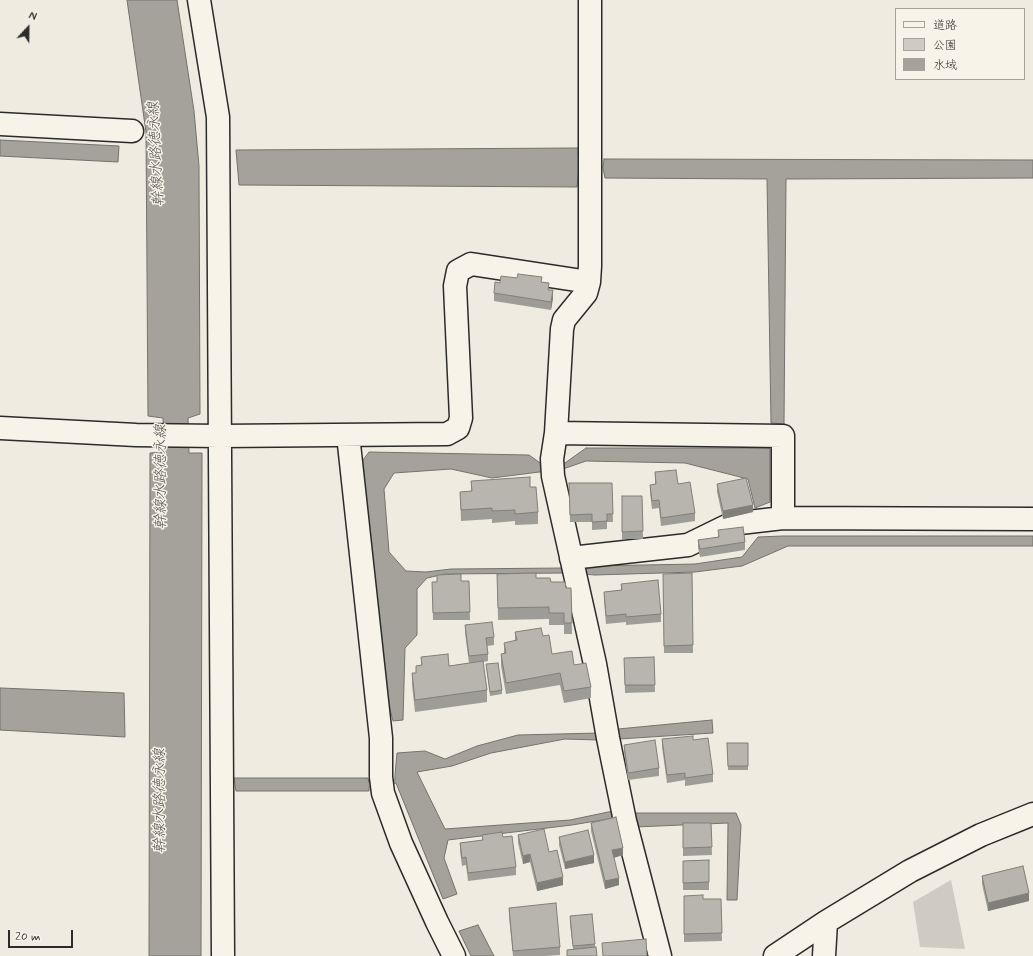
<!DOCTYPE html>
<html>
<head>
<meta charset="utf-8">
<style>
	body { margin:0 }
	#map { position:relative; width:1033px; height:956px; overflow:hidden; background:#efebe0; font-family:Mynerve,"Klee One",sans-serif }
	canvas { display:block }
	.legend { position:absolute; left:895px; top:8px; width:130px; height:72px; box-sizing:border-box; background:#f7f3e8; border:1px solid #a5a39c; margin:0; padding:5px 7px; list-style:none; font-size:12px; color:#2b2b2b }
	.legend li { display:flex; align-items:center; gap:8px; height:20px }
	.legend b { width:20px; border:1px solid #a5a39c }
	.north { position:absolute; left:8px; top:8px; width:40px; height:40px; -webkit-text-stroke:3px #f7f3e8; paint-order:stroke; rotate:22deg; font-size:11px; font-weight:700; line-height:16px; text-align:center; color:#2b2b2b }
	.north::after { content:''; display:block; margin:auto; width:14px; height:18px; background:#2b2b2b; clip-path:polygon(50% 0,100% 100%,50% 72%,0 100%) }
	.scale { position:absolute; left:8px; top:930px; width:65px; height:18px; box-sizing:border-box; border:2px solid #2b2b2b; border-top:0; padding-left:5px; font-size:12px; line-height:14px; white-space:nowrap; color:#2b2b2b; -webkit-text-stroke:3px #f7f3e8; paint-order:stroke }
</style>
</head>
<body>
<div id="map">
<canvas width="1033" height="956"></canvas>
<ul class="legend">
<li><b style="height:5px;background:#f7f3e8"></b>道路</li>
<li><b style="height:11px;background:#cfcbc2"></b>公園</li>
<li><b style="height:11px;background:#a4a29a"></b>水域</li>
</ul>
<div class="north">N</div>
<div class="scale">20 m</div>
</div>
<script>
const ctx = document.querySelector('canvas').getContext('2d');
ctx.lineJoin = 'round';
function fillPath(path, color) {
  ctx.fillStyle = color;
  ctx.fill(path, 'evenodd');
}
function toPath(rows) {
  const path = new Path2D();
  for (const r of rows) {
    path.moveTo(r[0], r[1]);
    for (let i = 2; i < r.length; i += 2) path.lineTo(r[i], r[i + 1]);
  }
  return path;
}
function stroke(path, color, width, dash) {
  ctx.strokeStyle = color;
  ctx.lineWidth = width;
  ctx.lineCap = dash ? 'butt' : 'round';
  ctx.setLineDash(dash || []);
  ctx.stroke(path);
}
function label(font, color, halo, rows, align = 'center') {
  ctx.font = font + ' Mynerve,"Klee One",sans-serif';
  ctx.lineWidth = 3;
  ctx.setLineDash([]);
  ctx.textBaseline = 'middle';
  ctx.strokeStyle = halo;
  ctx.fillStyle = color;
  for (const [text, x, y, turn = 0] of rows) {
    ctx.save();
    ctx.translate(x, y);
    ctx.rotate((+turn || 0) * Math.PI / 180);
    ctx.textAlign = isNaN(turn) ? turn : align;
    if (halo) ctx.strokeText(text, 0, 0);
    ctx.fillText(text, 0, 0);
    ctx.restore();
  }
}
const green = toPath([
	[951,880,965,949,920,947,913,902]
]);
const water = toPath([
	[127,0,177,0,194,111,199,166,200,414,188,418,189,453,202,453,201,956,149,956,150,453,164,452,163,418,148,416,146,132,127,0],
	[0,140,119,146,118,162,0,156,0,140],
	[578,148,579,168,577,187,239,185,236,150,578,148],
	[604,159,1033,160,1033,178,786,179,784,424,771,423,767,179,605,178,603,168,604,159],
	[586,448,770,448,770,502,755,508,748,479,685,463,586,461,563,469,492,478,451,469,394,473,384,489,389,552,406,571,426,572,451,569,564,568,593,566,695,564,742,557,758,537,783,536,1033,536,1033,546,788,546,742,566,695,572,595,575,566,573,445,574,427,578,417,589,417,635,405,648,403,720,393,721,382,678,360,464,369,452,529,455,543,465,565,463,586,448],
	[0,688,124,693,125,737,0,730,0,688],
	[712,720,713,733,619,739,618,729,712,720],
	[599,733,598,740,565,739,491,753,452,766,417,772,445,829,570,820,613,811,614,818,572,825,448,840,444,858,457,894,443,899,396,783,369,787,369,791,236,791,234,778,368,778,369,783,395,780,395,775,397,753,425,751,445,759,477,746,518,735,599,733],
	[635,813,736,813,741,825,737,900,727,900,728,823,635,827,635,813],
	[478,925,494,956,471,956,459,931,478,925]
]);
const minor = toPath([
	[199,0,218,117,223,956],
	[0,124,132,131],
	[589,282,590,266,590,0],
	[0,428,136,435,220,436,447,434,458,428,461,418,455,286,458,271,471,264,589,282,586,293,564,320,562,329,556,433,552,459,553,476,595,664,608,738,625,821,660,956],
	[556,433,783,436,783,518],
	[348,435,381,738,381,777,383,793,401,843,437,922,454,956],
	[571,558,688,545,731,524,783,518,1033,519],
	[775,956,826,922,910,871,981,835,1033,814],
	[824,956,826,922]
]);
const wall = toPath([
	[542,282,549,290,553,298,551,310,494,301,494,293,500,283],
	[655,472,678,484,695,513,695,521,661,526,659,508,652,509,650,493,650,485,655,484],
	[471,481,530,487,538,512,538,524,515,525,515,521,492,523,492,519,461,521,460,492,471,491],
	[569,483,612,483,613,522,607,522,607,529,592,530,592,522,570,522],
	[717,484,753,512,723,519,717,492],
	[622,496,642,496,643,539,622,539],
	[718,530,745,542,745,550,700,557,698,548,698,540,718,537],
	[692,573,693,653,664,653,663,574],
	[497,574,536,578,551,582,566,588,571,588,572,634,564,634,564,625,549,625,549,619,498,620],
	[469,581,470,620,433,620,432,582],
	[621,584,661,614,661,622,626,625,626,622,606,624,604,600,604,592,621,590],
	[465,625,494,637,494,645,487,646,488,654,488,661,483,662,487,690,487,702,415,712,412,685,412,673,416,673,416,666,421,665,421,657,449,666,469,663,465,633],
	[515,632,543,636,552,654,574,665,591,687,591,698,564,703,560,685,506,694,501,666,501,654,504,654,504,643,515,641],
	[654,657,655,692,625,693,624,658],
	[486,664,502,690,502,694,490,696],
	[662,739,713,774,713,782,685,786,685,780,667,783,662,747],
	[727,743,748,743,748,770,728,770],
	[624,745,659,768,659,776,628,780,624,752],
	[591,823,623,855,614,858,619,885,605,889,591,831],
	[683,823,711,823,712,855,683,856],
	[482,835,503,837,516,867,516,875,468,881,466,865,462,866,460,851,460,843,482,840],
	[518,835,549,852,563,885,537,891,530,862,523,864,518,843],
	[559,837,594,863,565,869,559,845],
	[709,860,709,890,683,890,683,861],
	[982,876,1029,901,988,911,982,884],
	[684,896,703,899,721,899,722,941,684,942],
	[509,908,560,947,560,955,545,956,513,956,509,916],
	[570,916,595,944,595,947,597,956,567,956,567,950,573,949,570,924]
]);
const shadedWall = toPath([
	[553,290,553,298,551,310,551,302],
	[753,505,753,512,723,519,723,511],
	[623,848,623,855,612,858,612,850],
	[530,854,530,862,523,864,523,856],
	[594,855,594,863,565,869,565,862],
	[563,877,563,885,537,891,537,883],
	[619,878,619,885,605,889,605,881],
	[1029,893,1029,901,988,911,988,903]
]);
const building = toPath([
	[518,274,542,277,541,282,549,283,548,290,553,290,551,302,494,293,495,282,500,283,501,276,517,278,518,274],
	[676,470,678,484,690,482,695,513,661,518,659,500,652,501,650,485,656,484,655,472,676,470],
	[530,477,530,487,536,487,538,512,515,514,515,510,492,511,492,508,461,510,460,492,472,491,471,481,530,477],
	[746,478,753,505,723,511,717,484,746,478],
	[569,483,612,483,613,514,607,514,607,521,592,522,592,514,570,515,569,483],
	[622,496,642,496,643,531,622,532,622,496],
	[743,527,745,542,700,549,698,540,719,537,718,530,743,527],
	[536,573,536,578,550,578,551,582,565,582,566,588,571,588,572,623,564,623,564,613,549,613,549,607,498,608,497,574,536,573],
	[692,573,693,645,664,646,663,574,692,573],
	[461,574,461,581,469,581,470,612,433,613,432,582,437,582,437,575,461,574],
	[658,580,661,614,626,617,626,614,606,616,604,592,622,590,621,584,658,580],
	[492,622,494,637,486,638,488,654,469,656,465,625,492,622],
	[541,628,543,636,549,635,552,654,572,651,574,665,586,663,591,687,564,691,560,673,506,683,501,654,506,653,504,643,517,640,515,632,541,628],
	[448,654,449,666,483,661,487,690,415,700,412,673,416,673,416,666,422,665,421,657,448,654],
	[654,657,655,685,625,685,624,658,654,657],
	[498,663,502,690,490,692,486,664,498,663],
	[693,736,693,740,708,738,713,774,685,778,685,773,667,775,662,739,693,736],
	[655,740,659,768,628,773,624,745,655,740],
	[727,743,748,743,748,766,728,766,727,743],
	[616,817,623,848,612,850,619,878,605,881,591,823,616,817],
	[683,823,711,823,712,847,683,848,683,823],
	[544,829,549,852,557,850,563,877,537,883,530,854,523,856,518,835,544,829],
	[588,830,594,855,565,862,559,837,588,830],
	[502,832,503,837,512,836,516,867,468,873,466,857,462,858,460,843,483,840,482,835,502,832],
	[709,860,709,882,683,883,683,861,709,860],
	[1023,866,1029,893,988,903,982,876,1023,866],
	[703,895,703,899,721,899,722,933,684,934,684,896,703,895],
	[556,903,560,947,513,951,509,908,556,903],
	[592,914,595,944,573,946,570,916,592,914],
	[646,939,647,956,603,956,602,943,646,939],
	[596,947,597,956,567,956,567,950,596,947]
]);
const waterNames = [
	["幹線水路徳永線",157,154,-93],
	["幹線水路徳永線",162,477,-90],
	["幹線水路徳永線",161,801,-90]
];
fillPath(green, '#cfcbc2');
fillPath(water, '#a4a29a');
stroke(water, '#74726e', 1);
stroke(minor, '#2b2b2b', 25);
stroke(minor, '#f7f3e8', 22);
fillPath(wall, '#9e9c96');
fillPath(shadedWall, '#817f7a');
fillPath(building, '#b8b5ae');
stroke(building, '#817f7a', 1);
label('italic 15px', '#555552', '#f7f3e8', waterNames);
</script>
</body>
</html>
